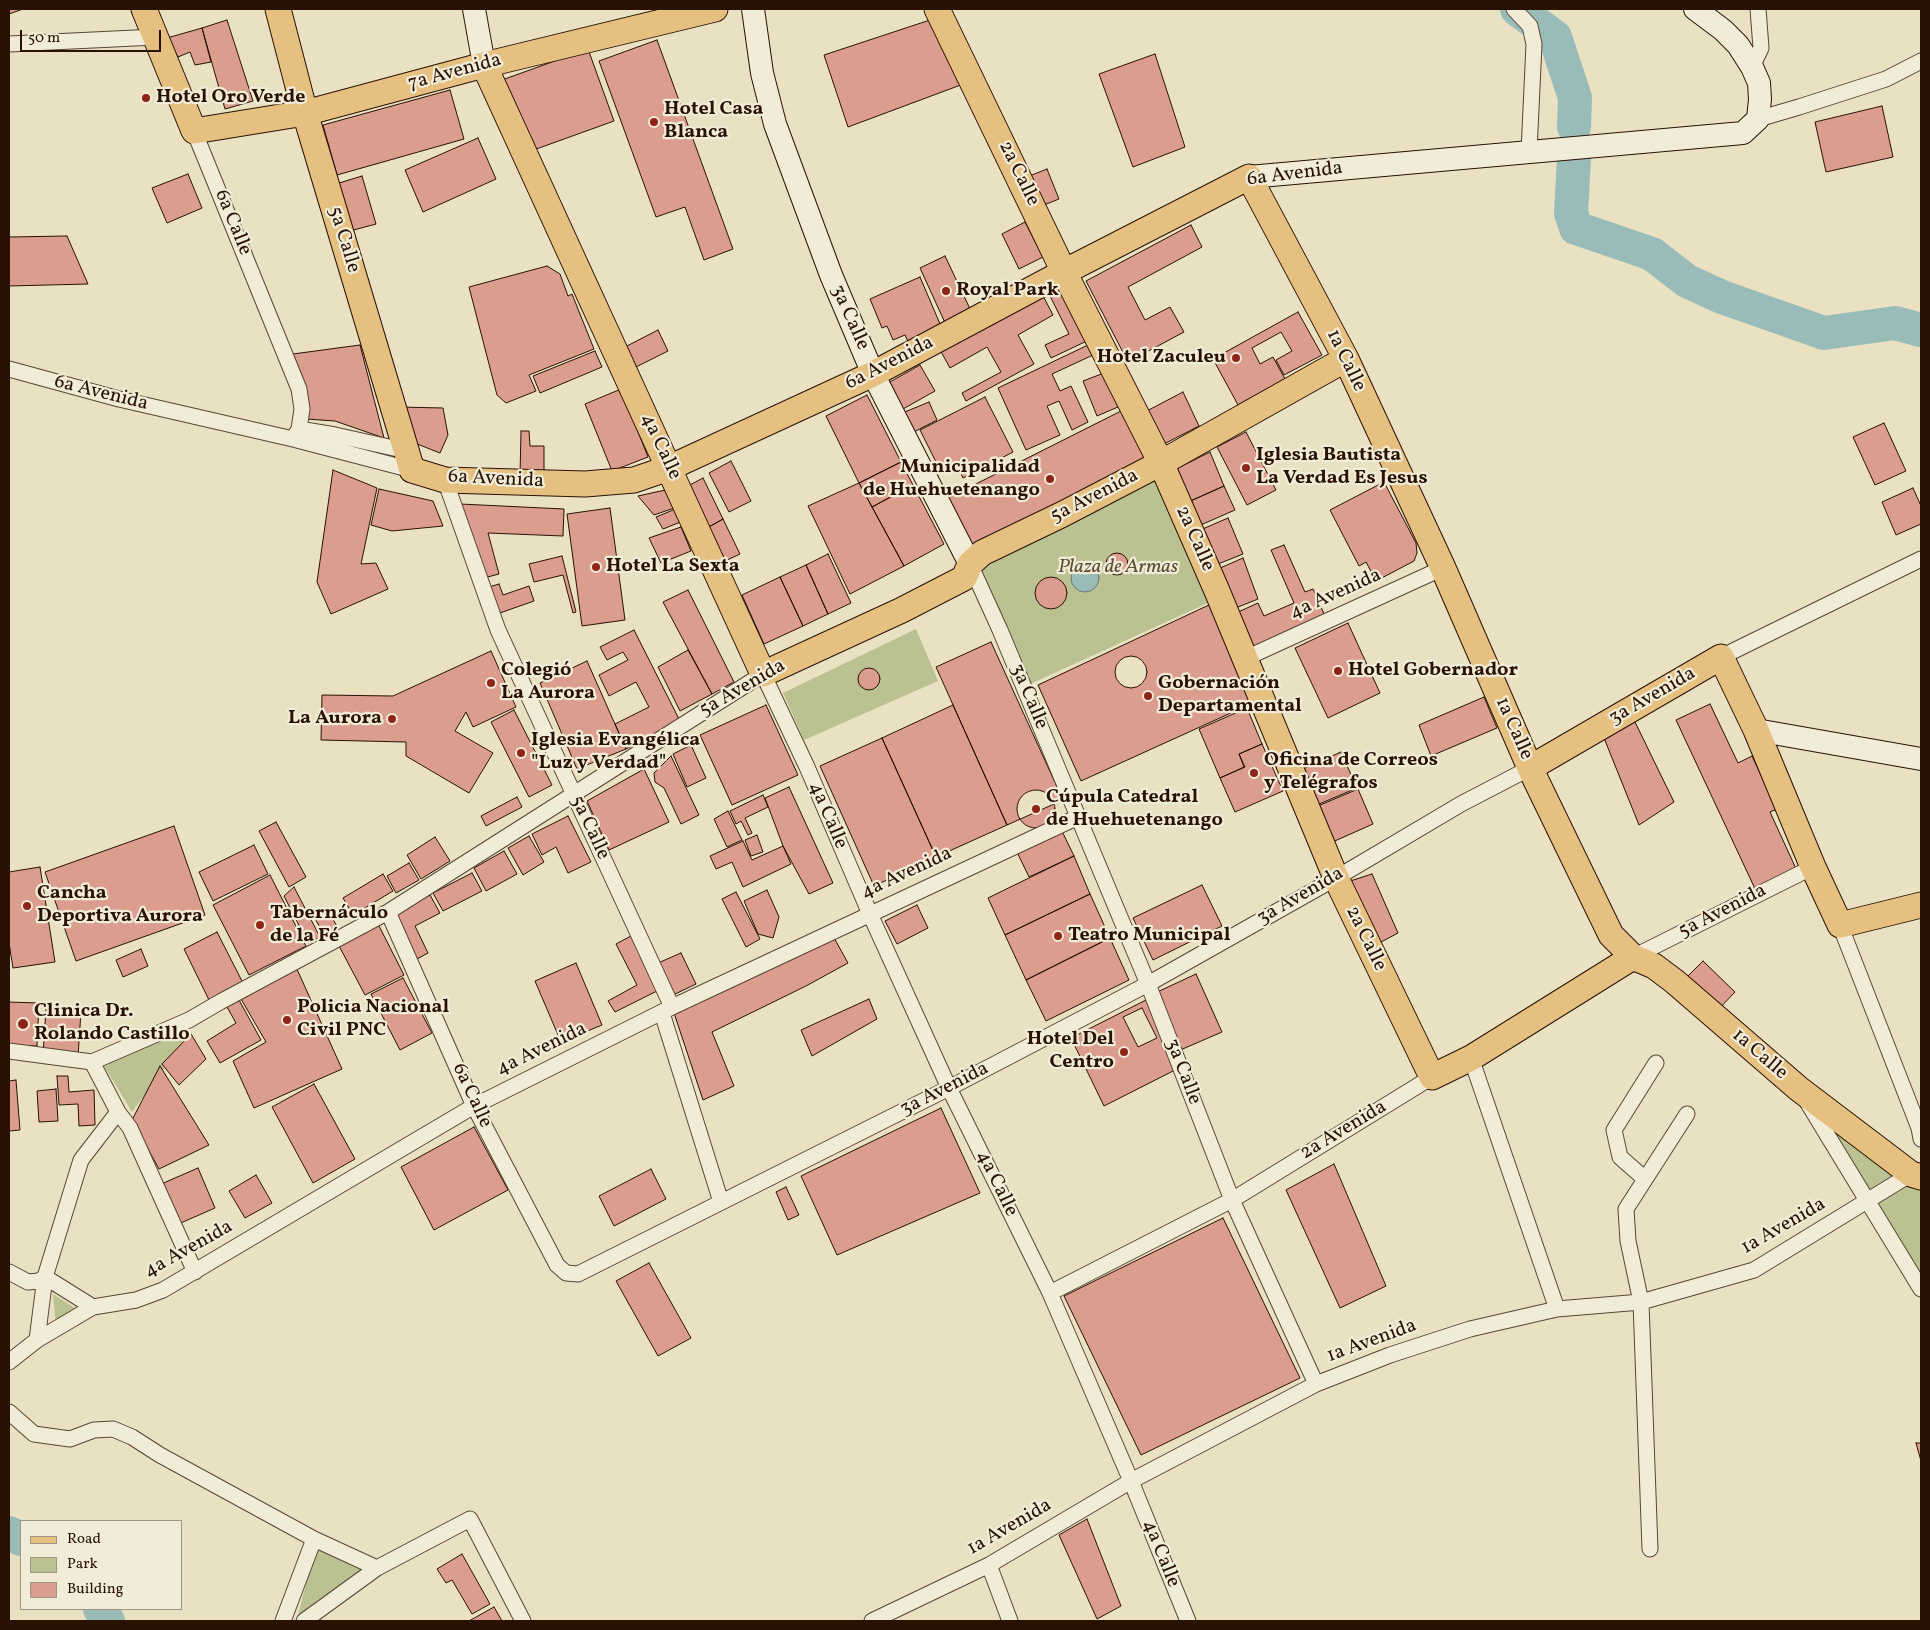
<!DOCTYPE html>
<html>
<head>
<meta charset="utf-8">
<style>
	body { margin:0 }
	#map { position:relative; width:1930px; height:1630px; overflow:hidden; background:#eae1c2; font-family:Vollkorn,serif }
	canvas { display:block }
	.frame { position:absolute; inset:0; border:10px solid #291104; pointer-events:none }
	.legend { position:absolute; left:20px; top:1520px; width:162px; height:90px; box-sizing:border-box; background:#f1ecd7; border:1px solid #a19483; margin:0; padding:6px 9px; list-style:none; font-size:15px; color:#291104 }
	.legend li { display:flex; align-items:center; gap:10px; height:25px }
	.legend b { width:25px; border:1px solid #a19483 }
	.scale { position:absolute; left:20px; top:30px; width:141px; height:22px; box-sizing:border-box; border:2px solid #291104; border-top:0; padding-left:6px; font-size:15px; line-height:18px; white-space:nowrap; color:#291104; -webkit-text-stroke:4px #f1ecd7; paint-order:stroke }
</style>
</head>
<body>
<div id="map">
<canvas width="1930" height="1630"></canvas>
<div class="frame"></div>
<ul class="legend">
<li><b style="height:6px;background:#e5c081"></b>Road</li>
<li><b style="height:14px;background:#bac291"></b>Park</li>
<li><b style="height:14px;background:#da9d8e"></b>Building</li>
</ul>
<div class="scale">50 m</div>
</div>
<script>
const ctx = document.querySelector('canvas').getContext('2d');
ctx.lineJoin = 'round';
function fillPath(path, color) {
  ctx.fillStyle = color;
  ctx.fill(path, 'evenodd');
}
function toPath(rows) {
  const path = new Path2D();
  for (const r of rows) {
    if (r.length === 3) {
      path.moveTo(r[0] + r[2], r[1]);
      path.arc(r[0], r[1], r[2], 0, 2 * Math.PI);
      continue;
    }
    path.moveTo(r[0], r[1]);
    for (let i = 2; i < r.length; i += 2) path.lineTo(r[i], r[i + 1]);
  }
  return path;
}
function stroke(path, color, width, dash) {
  ctx.strokeStyle = color;
  ctx.lineWidth = width;
  ctx.lineCap = dash ? 'butt' : 'round';
  ctx.setLineDash(dash || []);
  ctx.stroke(path);
}
function label(font, color, halo, rows, align = 'center') {
  ctx.font = font + ' Vollkorn,serif';
  ctx.lineWidth = 4.5;
  ctx.setLineDash([]);
  ctx.textBaseline = 'middle';
  ctx.strokeStyle = halo;
  ctx.fillStyle = color;
  for (const [text, x, y, turn = 0] of rows) {
    ctx.save();
    ctx.translate(x, y);
    ctx.rotate((+turn || 0) * Math.PI / 180);
    ctx.textAlign = isNaN(turn) ? turn : align;
    if (halo) ctx.strokeText(text, 0, 0);
    ctx.fillText(text, 0, 0);
    ctx.restore();
  }
}
const green = toPath([
	[1151,473,1210,602,1026,686,975,568],
	[916,629,938,681,804,740,783,693],
	[187,1027,186,1039,132,1112,104,1066,143,1043],
	[1802,1093,1907,1172,1868,1200],
	[1921,1178,1921,1286,1868,1201],
	[53,1294,80,1311,56,1325],
	[316,1544,364,1571,298,1615]
]);
const water = toPath([
	[1085,578,14]
]);
const river = toPath([
	[1517,9,1555,37,1575,98,1574,127],
	[1574,158,1571,213,1576,228,1652,254,1687,281,1722,297,1824,333,1895,323,1921,330],
	[9,1533,21,1539],
	[100,1609,108,1621]
]);
const building = toPath([
	[9,9,23,9,9,14,9,9],
	[936,18,966,83,848,127,824,55,936,18],
	[227,20,253,101,225,109,202,28,227,20],
	[202,28,211,62,195,65,190,52,178,57,167,38,202,28],
	[657,40,733,249,704,260,685,207,656,217,599,61,657,40],
	[588,49,614,121,528,152,502,80,588,49],
	[1155,54,1185,147,1133,167,1099,74,1155,54],
	[450,90,464,139,337,175,323,125,450,90],
	[1882,106,1893,157,1826,172,1815,122,1882,106],
	[478,138,496,179,423,212,405,170,478,138],
	[1047,169,1059,199,1039,207,1027,177,1047,169],
	[188,174,202,208,167,223,152,188,188,174],
	[362,176,376,224,350,231,336,184,362,176],
	[1025,222,1043,257,1019,269,1002,234,1025,222],
	[1191,225,1202,247,1128,287,1145,320,1170,307,1184,332,1128,362,1086,281,1191,225],
	[67,236,88,284,9,286,9,237,67,236],
	[945,256,972,313,946,325,920,268,945,256],
	[547,266,560,274,568,296,572,294,594,349,529,375,536,391,506,403,497,395,469,287,547,266],
	[920,277,943,331,910,346,905,335,893,340,887,326,882,328,870,299,920,277],
	[1063,282,1091,339,1051,358,1045,345,1069,334,1047,290,1063,282],
	[1041,292,1053,315,1018,335,1034,364,966,401,962,393,1001,372,987,347,950,368,939,348,1041,292],
	[1298,312,1322,355,1284,375,1276,360,1292,351,1281,332,1252,348,1260,364,1273,357,1285,379,1238,405,1213,359,1298,312],
	[658,330,668,351,636,367,625,347,658,330],
	[360,345,384,438,335,421,306,419,306,386,293,354,360,345],
	[1088,345,1093,355,1052,374,1060,391,1071,386,1088,422,1072,430,1059,401,1047,406,1060,435,1026,450,998,388,1088,345],
	[595,351,602,367,540,393,533,376,595,351],
	[920,365,935,391,903,409,888,383,920,365],
	[1104,373,1118,407,1097,416,1083,381,1104,373],
	[621,389,648,457,612,471,585,404,621,389],
	[1183,392,1199,426,1160,446,1143,413,1183,392],
	[867,395,901,462,859,483,826,416,867,395],
	[985,397,1013,452,963,478,956,462,940,470,920,430,985,397],
	[929,402,937,420,910,434,900,414,929,402],
	[398,407,443,408,448,435,440,453,407,440,398,407],
	[1129,407,1152,459,972,551,946,499,1129,407],
	[1884,423,1906,471,1875,485,1853,437,1884,423],
	[521,431,529,431,530,446,544,446,544,476,520,476,521,431],
	[1246,432,1276,490,1247,505,1217,447,1246,432],
	[1210,452,1224,486,1186,503,1170,472,1210,452],
	[731,461,751,501,729,512,709,473,731,461],
	[901,462,913,485,872,507,859,483,901,462],
	[333,470,377,488,361,564,376,563,388,589,331,614,317,582,333,470],
	[703,478,723,519,707,528,686,487,703,478],
	[1384,482,1416,543,1417,553,1414,561,1376,581,1366,562,1359,566,1330,510,1384,482],
	[859,483,904,566,850,594,808,506,859,483],
	[913,485,944,544,904,566,872,507,913,485],
	[1224,486,1235,510,1196,527,1186,503,1224,486],
	[1913,488,1921,506,1921,524,1896,535,1882,502,1913,488],
	[379,489,433,501,443,526,392,531,371,525,379,489],
	[670,489,677,507,654,515,638,496,670,489],
	[460,504,564,509,563,536,488,533,499,574,480,579,460,504],
	[610,508,625,620,582,626,567,514,610,508],
	[678,508,683,521,663,529,656,517,678,508],
	[1228,518,1243,554,1213,566,1198,531,1228,518],
	[723,519,740,554,723,562,707,528,723,519],
	[681,527,691,551,661,563,649,538,681,527],
	[1284,545,1305,592,1313,589,1325,616,1252,648,1236,613,1258,603,1264,616,1294,603,1271,550,1284,545],
	[1117,564,11],
	[828,554,851,603,828,614,806,565,828,554],
	[562,556,576,612,573,613,563,575,534,582,529,564,562,556],
	[1243,558,1258,599,1233,609,1218,569,1243,558],
	[806,565,828,614,803,626,780,577,806,565],
	[780,577,803,626,764,644,742,595,780,577],
	[1051,593,16],
	[499,584,503,595,529,586,534,601,497,614,489,587,499,584],
	[688,590,734,682,712,694,663,602,688,590],
	[1211,604,1255,702,1081,781,1038,685,1211,604],
	[1348,623,1380,693,1328,718,1295,648,1348,623],
	[634,630,680,721,626,749,615,724,649,707,636,682,609,696,599,675,628,660,623,652,607,660,600,647,634,630],
	[991,642,1063,800,1007,825,936,667,991,642],
	[688,650,712,694,680,711,658,667,688,650],
	[491,651,516,707,473,727,466,712,455,731,493,753,469,793,406,756,406,742,321,740,322,695,393,696,491,651],
	[1131,672,16],
	[587,661,626,749,577,769,540,683,587,661],
	[869,679,11],
	[1484,697,1497,728,1431,756,1419,725,1484,697],
	[1710,704,1738,763,1752,756,1777,809,1770,812,1798,873,1757,893,1676,720,1710,704],
	[766,705,798,775,732,805,700,735,766,705],
	[953,705,1007,825,936,857,882,738,953,705],
	[1247,708,1262,744,1239,754,1244,767,1220,778,1199,729,1247,708],
	[514,710,552,785,529,797,491,722,514,710],
	[1635,722,1674,802,1639,825,1604,738,1635,722],
	[882,738,936,857,874,886,820,766,882,738],
	[1262,744,1283,791,1235,812,1220,778,1245,767,1239,754,1262,744],
	[691,745,706,778,687,787,673,754,691,745],
	[1341,752,1357,788,1312,807,1296,772,1341,752],
	[671,756,699,815,681,824,664,788,655,782,654,773,671,756],
	[644,769,669,822,609,850,587,801,644,769],
	[789,787,833,883,809,894,783,846,765,798,789,787],
	[1358,789,1373,824,1328,844,1313,808,1358,789],
	[1036,809,19],
	[763,795,768,807,745,818,752,833,748,835,741,821,736,824,730,811,763,795],
	[517,797,522,807,486,826,481,816,517,797],
	[728,811,742,840,727,847,714,819,728,811],
	[568,816,591,862,568,873,556,847,542,855,532,834,568,816],
	[276,822,306,877,289,887,259,831,276,822],
	[174,826,205,915,76,961,45,872,174,826],
	[1061,829,1074,856,1029,877,1016,850,1061,829],
	[757,835,763,852,751,856,745,840,757,835],
	[529,836,544,862,523,875,508,848,529,836],
	[435,837,450,861,421,879,407,855,435,837],
	[743,841,752,860,783,846,791,864,743,887,732,862,716,869,710,856,743,841],
	[254,845,268,874,213,901,199,872,254,845],
	[504,851,517,874,486,891,474,868,504,851],
	[1074,856,1090,894,1005,935,988,898,1074,856],
	[409,863,419,880,396,893,387,876,409,863],
	[40,867,55,962,13,968,9,943,9,872,40,867],
	[472,873,482,891,443,911,433,893,472,873],
	[383,874,393,891,353,915,343,898,383,874],
	[1372,874,1398,933,1370,948,1344,883,1372,874],
	[270,875,306,946,249,975,213,905,270,875],
	[1202,885,1222,926,1153,960,1133,918,1202,885],
	[294,887,320,937,308,943,284,896,294,887],
	[767,890,779,917,773,938,758,934,744,901,767,890],
	[736,892,760,939,746,947,722,899,736,892],
	[1090,894,1110,938,1026,980,1005,935,1090,894],
	[430,895,440,913,415,926,428,953,415,960,392,915,430,895],
	[917,905,928,928,897,944,885,921,917,905],
	[327,909,338,928,325,936,314,917,327,909],
	[377,922,404,975,365,995,338,944,377,922],
	[217,932,244,985,210,1002,184,949,217,932],
	[631,936,659,990,615,1012,608,1001,637,985,616,944,631,936],
	[833,936,848,963,806,986,712,1032,734,1086,703,1100,674,1013,833,936],
	[1110,938,1129,980,1046,1021,1026,980,1110,938],
	[141,949,148,966,123,977,116,960,141,949],
	[681,953,696,984,673,995,658,963,681,953],
	[1703,961,1735,992,1715,1013,1683,981,1703,961],
	[576,963,602,1025,561,1042,535,981,576,963],
	[296,967,342,1069,254,1108,233,1061,266,1042,241,999,296,967],
	[1196,974,1222,1032,1178,1051,1153,994,1196,974],
	[403,978,432,1033,400,1050,371,994,403,978],
	[869,999,877,1019,812,1056,801,1030,869,999],
	[239,1000,261,1040,220,1063,207,1041,236,1023,227,1007,239,1000],
	[1146,1000,1179,1068,1104,1106,1071,1038,1146,1000],
	[9,1002,39,1003,37,1046,9,1045,9,1002],
	[1142,1008,1157,1038,1138,1047,1123,1017,1142,1008],
	[46,1009,81,1011,78,1057,43,1055,46,1009],
	[191,1034,206,1059,179,1085,162,1064,191,1034],
	[160,1066,209,1145,159,1169,132,1120,160,1066],
	[57,1076,68,1076,69,1092,94,1090,95,1125,79,1126,78,1104,59,1105,57,1076],
	[16,1080,20,1130,9,1131,9,1081,16,1080],
	[314,1084,355,1159,313,1183,272,1107,314,1084],
	[56,1089,58,1121,39,1122,37,1091,56,1089],
	[941,1108,980,1193,837,1255,801,1176,941,1108],
	[474,1127,508,1190,434,1230,401,1167,474,1127],
	[1334,1164,1386,1286,1340,1308,1286,1190,1334,1164],
	[198,1168,215,1208,176,1225,159,1185,198,1168],
	[651,1169,666,1199,614,1226,599,1196,651,1169],
	[256,1175,272,1203,245,1218,229,1191,256,1175],
	[786,1187,799,1215,788,1220,776,1192,786,1187],
	[1223,1218,1300,1378,1141,1455,1064,1296,1223,1218],
	[649,1263,691,1338,658,1356,616,1281,649,1263],
	[1916,1443,1921,1443,1921,1461,1916,1443],
	[1087,1519,1121,1606,1097,1619,1059,1535,1087,1519],
	[462,1554,490,1604,472,1614,452,1580,446,1583,437,1569,462,1554],
	[494,1607,502,1621,469,1621,494,1607]
]);
const street = toPath([
	[1514,9,1530,26,1534,44,1529,152],
	[9,44,156,37],
	[1752,67,1761,48,1758,9],
	[1758,119,1799,107,1886,79,1921,61],
	[194,131,299,389,302,409,299,429,293,439],
	[9,369,119,399,293,439,412,470],
	[299,429,335,435,407,451],
	[445,480,498,630,672,1007],
	[970,564,1000,630,1148,984,1232,1200,1316,1384],
	[1721,657,1921,559],
	[1246,658,1443,568],
	[388,912,474,1106,557,1265,566,1273,578,1274,949,1088,1148,984,1336,878,1461,804,1530,768],
	[1840,925,1919,1128,1921,1139],
	[1633,957,1813,867],
	[662,1013,721,1202],
	[9,1051,92,1062],
	[1471,1058,1557,1309],
	[92,1062,189,1020,220,1002,388,912,763,674,807,767,870,914,949,1088,1050,1293,1131,1481,1188,1621],
	[92,1062,118,1112,130,1128,195,1272],
	[1806,1100,1921,1289],
	[1645,1179,1620,1157,1614,1130,1656,1063],
	[9,1272,28,1282,39,1281,45,1277],
	[45,1277,93,1307],
	[1050,1293,1232,1200,1432,1077],
	[37,1340,45,1277,81,1160,118,1112],
	[9,1362,37,1340,93,1307,136,1300,163,1290,474,1106,672,1007,1078,817],
	[9,1412,34,1434,70,1439,94,1430,113,1429,132,1437,160,1455,314,1539,377,1568],
	[1650,1549,1641,1302,1628,1241,1626,1209,1687,1114],
	[989,1565,1010,1621],
	[283,1621,314,1539],
	[304,1621,377,1568,470,1519,523,1621],
	[872,1621,989,1565,1131,1481,1316,1384,1390,1355,1470,1329,1557,1309,1641,1302,1754,1270,1911,1174]
]);
const secondary = toPath([
	[474,9,484,65],
	[753,9,762,73,775,124,831,275,873,374,970,564],
	[1249,177,1743,133,1758,119,1760,99,1759,83,1752,67,1738,45,1723,30,1695,9],
	[1756,730,1921,759]
]);
const primary = toPath([
	[144,9,194,131,305,113,484,65,715,9],
	[278,9,305,113,412,470,445,480,585,484,634,480,669,468,873,374,1064,272,1249,177,1346,359,1443,568,1530,768,1611,935,1633,957,1654,966,1674,981,1799,1089,1911,1174,1921,1177],
	[937,9,1064,272,1161,463,1217,591,1336,878,1432,1077,1471,1058,1633,957],
	[484,65,763,674,902,610,964,578,970,564,982,553,1063,514,1161,463,1346,359],
	[1530,768,1721,657,1756,730,1813,867,1840,925,1921,905]
]);
const markers = [
	[146,98,5,"#8f2418"],
	[654,122,5,"#8f2418"],
	[946,291,5,"#8f2418"],
	[1236,358,5,"#8f2418"],
	[1246,468,5,"#8f2418"],
	[1050,479,5,"#8f2418"],
	[596,567,5,"#8f2418"],
	[1338,671,5,"#8f2418"],
	[491,683,5,"#8f2418"],
	[1148,696,5,"#8f2418"],
	[392,719,5,"#8f2418"],
	[521,753,5,"#8f2418"],
	[1254,773,5,"#8f2418"],
	[1036,809,5,"#8f2418"],
	[27,906,5,"#8f2418"],
	[260,925,5,"#8f2418"],
	[1058,936,5,"#8f2418"],
	[287,1020,5,"#8f2418"],
	[23,1024,6,"#8f2418"],
	[1124,1052,5,"#8f2418"]
];
const streetNames = [
	["7a Avenida",455,73,-15],
	["2a Calle",1018,174,64],
	["6a Avenida",1295,175,-7],
	["6a Calle",232,223,68],
	["5a Calle",343,240,73],
	["3a Calle",849,318,66],
	["1a Calle",1345,361,64],
	["6a Avenida",890,364,-27],
	["6a Avenida",101,394,14],
	["4a Calle",660,447,65],
	["6a Avenida",496,480,3],
	["5a Avenida",1095,497,-27],
	["2a Calle",1194,539,66],
	["4a Avenida",1336,595,-24],
	["5a Avenida",743,689,-30],
	["3a Calle",1028,697,67],
	["3a Avenida",1653,697,-30],
	["1a Calle",1513,729,66],
	["4a Calle",827,816,67],
	["5a Calle",589,828,65],
	["4a Avenida",907,874,-25],
	["3a Avenida",1301,897,-30],
	["5a Avenida",1723,912,-27],
	["2a Calle",1365,939,64],
	["4a Avenida",542,1050,-26],
	["1a Calle",1759,1055,41],
	["3a Calle",1182,1072,69],
	["3a Avenida",945,1090,-27],
	["6a Calle",471,1096,65],
	["2a Avenida",1344,1131,-31],
	["4a Calle",996,1184,64],
	["1a Avenida",1784,1227,-30],
	["4a Avenida",189,1250,-29],
	["1a Avenida",1372,1342,-20],
	["1a Avenida",1010,1528,-30],
	["4a Calle",1160,1554,68]
];
const poiNames = [
	["Hotel Oro Verde",156,98],
	["Hotel Casa",664,110],
	["Blanca",664,133],
	["Royal Park",956,291],
	["Hotel Zaculeu",1226,358,"right"],
	["Iglesia Bautista",1256,456],
	["La Verdad Es Jesus",1256,479],
	["Municipalidad",1040,468,"right"],
	["de Huehuetenango",1040,491,"right"],
	["Hotel La Sexta",606,567],
	["Colegió",501,671],
	["La Aurora",501,694],
	["Hotel Gobernador",1348,671],
	["Gobernación",1158,684],
	["Departamental",1158,707],
	["La Aurora",382,719,"right"],
	["Iglesia Evangélica",531,741],
	["\"Luz y Verdad\"",531,764],
	["Oficina de Correos",1264,761],
	["y Telégrafos",1264,784],
	["Cúpula Catedral",1046,798],
	["de Huehuetenango",1046,821],
	["Cancha",37,894],
	["Deportiva Aurora",37,917],
	["Tabernáculo",270,914],
	["de la Fé",270,937],
	["Teatro Municipal",1068,936],
	["Policia Nacional",297,1008],
	["Civil PNC",297,1031],
	["Clinica Dr.",34,1012],
	["Rolando Castillo",34,1035],
	["Hotel Del",1114,1040,"right"],
	["Centro",1114,1063,"right"]
];
const parkNames = [
	["Plaza de Armas",1118,568]
];
fillPath(green, '#bac291');
fillPath(water, '#99bcb9');
stroke(water, '#6c7871', 1);
stroke(river, '#99bcb9', 34);
fillPath(building, '#da9d8e');
stroke(building, '#291104', 1);
stroke(street, '#594534', 17);
stroke(secondary, '#291104', 24);
stroke(primary, '#291104', 27);
stroke(street, '#f1ecd7', 15);
stroke(secondary, '#f1ecd7', 22);
stroke(primary, '#e5c081', 25);
for (const [x, y, r, color] of markers) {
  const dot = new Path2D();
  dot.arc(x, y, r, 0, 2 * Math.PI);
  ctx.fillStyle = color;
  ctx.fill(dot);
  stroke(dot, '#f1ecd7', 2);
}
label('20px', '#291104', '#f1ecd7', streetNames);
label('bold 20px', '#291104', '#f1ecd7', poiNames, 'left');
label('italic 20px', '#5c4f35', '#f1ecd7', parkNames);
</script>
</body>
</html>
